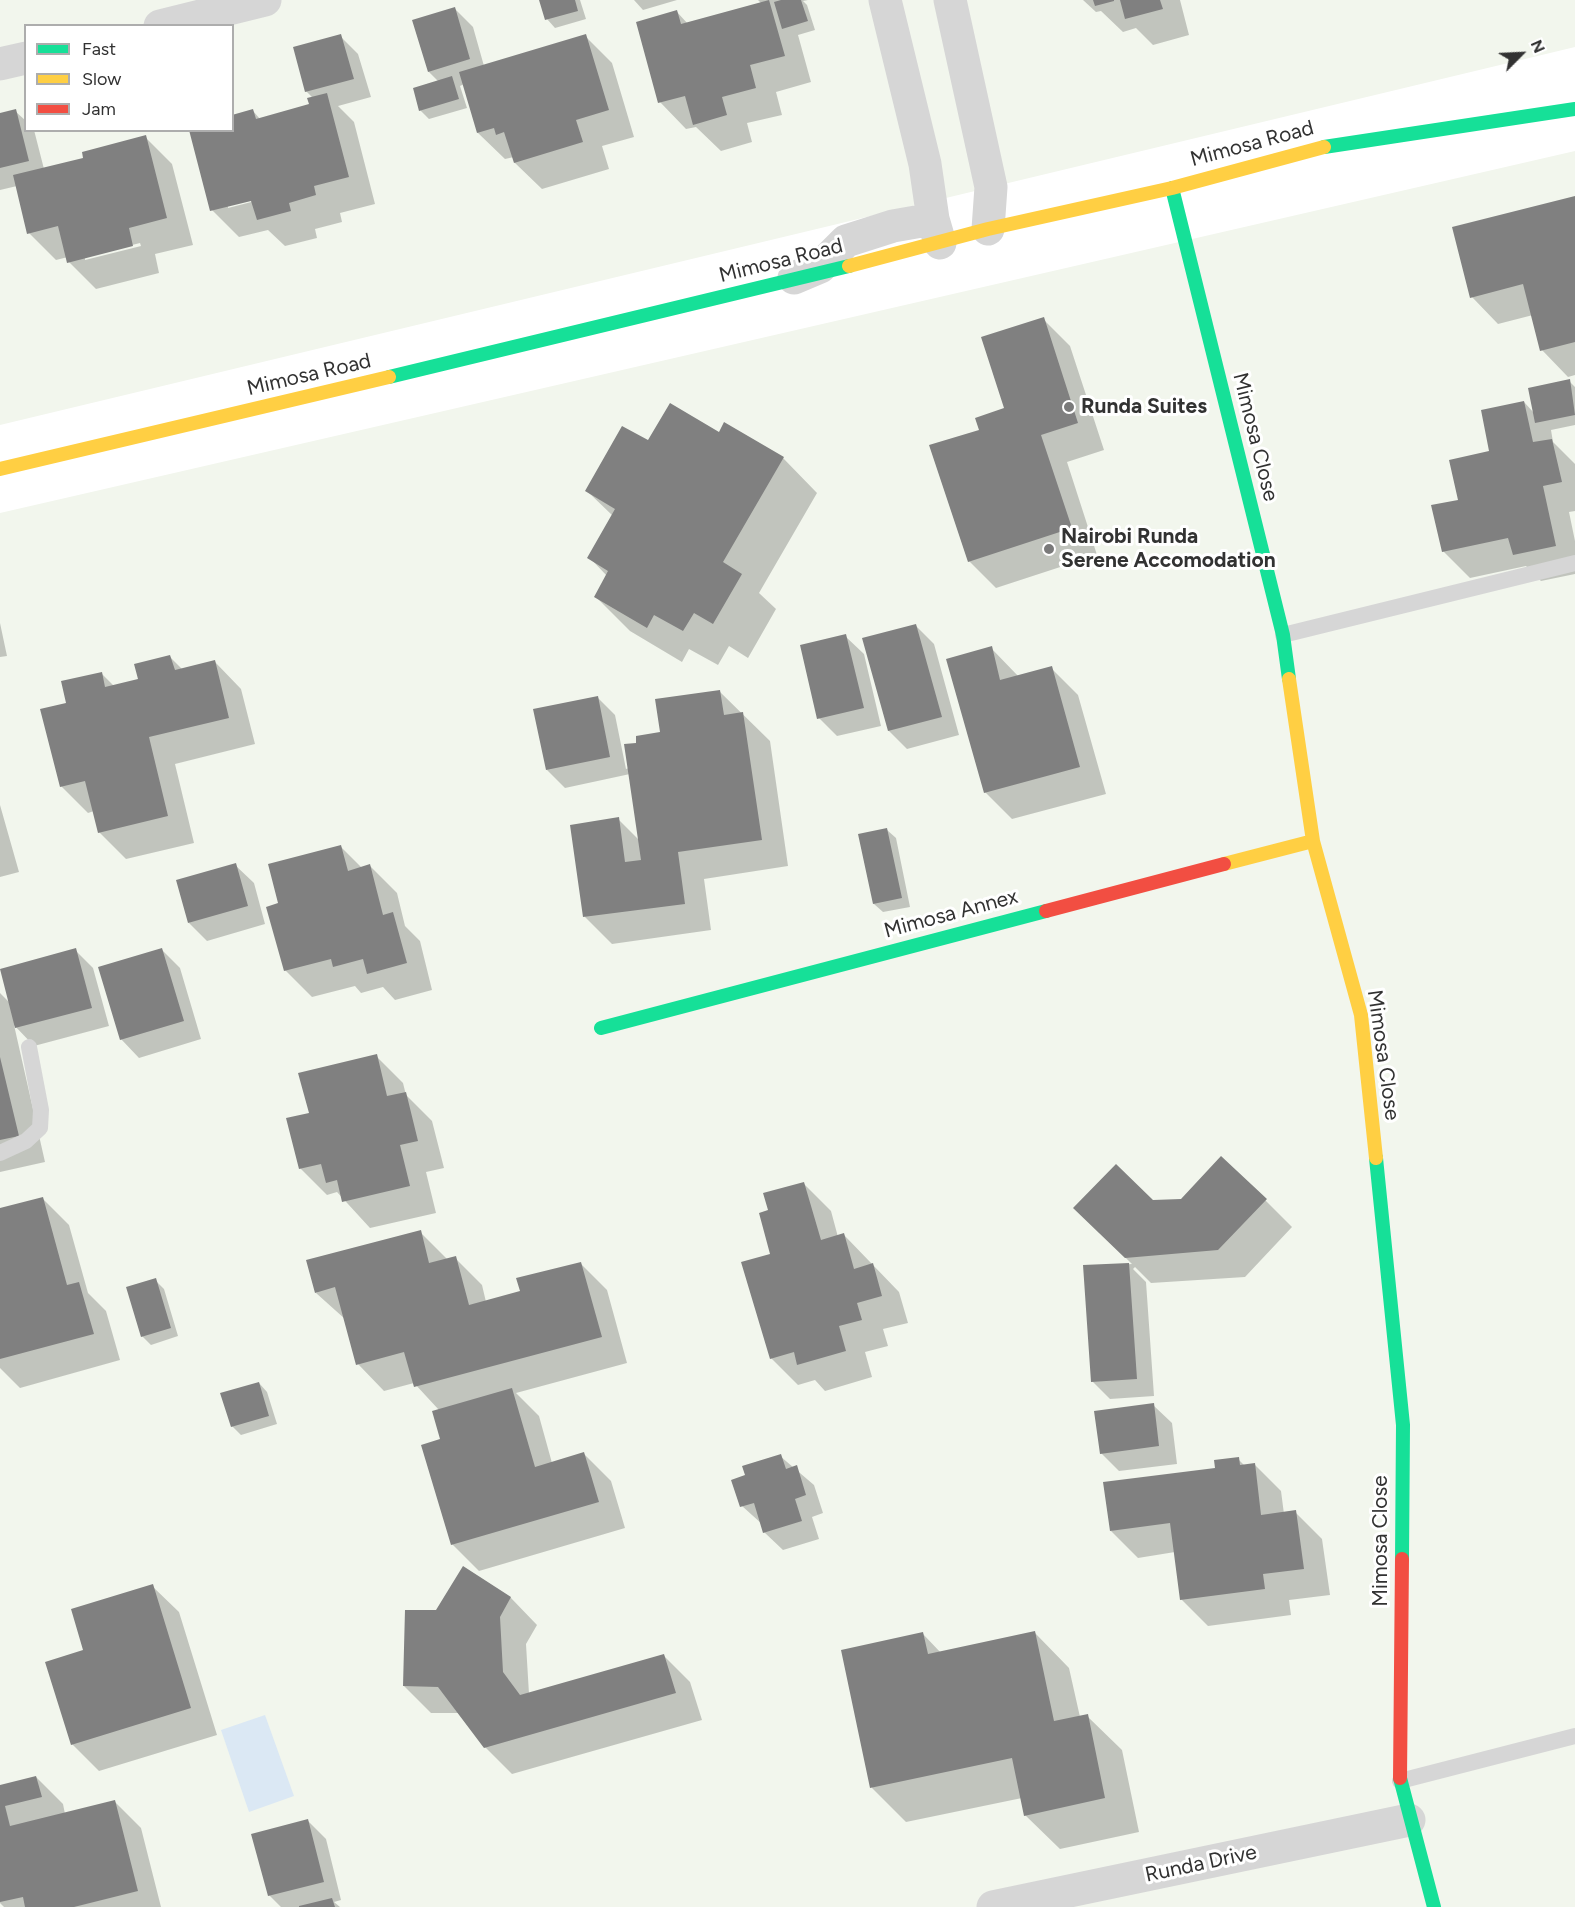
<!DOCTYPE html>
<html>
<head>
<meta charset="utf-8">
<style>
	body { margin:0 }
	#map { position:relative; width:1575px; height:1907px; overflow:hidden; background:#fff; font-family:Figtree,sans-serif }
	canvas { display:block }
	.legend { position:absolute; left:24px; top:24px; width:210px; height:108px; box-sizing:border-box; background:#fff; border:2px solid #adadad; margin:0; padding:8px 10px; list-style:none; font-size:18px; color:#323232 }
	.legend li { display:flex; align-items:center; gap:12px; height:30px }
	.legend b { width:30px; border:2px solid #adadad }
	.north { position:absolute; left:1491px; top:24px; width:60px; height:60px; -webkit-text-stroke:4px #fff; paint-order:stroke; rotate:66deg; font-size:16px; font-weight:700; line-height:24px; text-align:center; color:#323232 }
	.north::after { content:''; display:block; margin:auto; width:21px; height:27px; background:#323232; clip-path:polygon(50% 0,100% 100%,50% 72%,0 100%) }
</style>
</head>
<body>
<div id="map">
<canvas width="1575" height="1907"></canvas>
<ul class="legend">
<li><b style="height:8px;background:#16e098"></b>Fast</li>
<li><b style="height:8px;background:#ffcf43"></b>Slow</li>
<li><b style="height:8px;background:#f24e42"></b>Jam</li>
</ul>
<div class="north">N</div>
</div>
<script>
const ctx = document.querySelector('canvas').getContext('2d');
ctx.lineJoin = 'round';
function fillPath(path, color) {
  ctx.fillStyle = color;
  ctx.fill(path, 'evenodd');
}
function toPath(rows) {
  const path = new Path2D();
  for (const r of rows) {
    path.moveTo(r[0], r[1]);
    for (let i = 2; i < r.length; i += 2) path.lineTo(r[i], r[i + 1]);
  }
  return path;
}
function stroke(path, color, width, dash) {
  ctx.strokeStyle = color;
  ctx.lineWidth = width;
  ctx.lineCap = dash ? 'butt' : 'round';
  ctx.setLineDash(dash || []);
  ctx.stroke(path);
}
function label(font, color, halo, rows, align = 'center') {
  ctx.font = font + ' Figtree,sans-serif';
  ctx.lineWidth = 6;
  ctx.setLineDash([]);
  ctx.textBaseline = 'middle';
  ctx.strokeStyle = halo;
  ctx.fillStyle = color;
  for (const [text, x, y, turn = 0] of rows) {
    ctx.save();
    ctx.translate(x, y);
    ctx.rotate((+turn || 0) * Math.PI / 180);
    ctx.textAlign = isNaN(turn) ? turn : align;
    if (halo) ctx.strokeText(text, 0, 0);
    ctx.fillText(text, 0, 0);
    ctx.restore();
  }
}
const green = toPath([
	[0,0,1575,0,1575,47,0,425],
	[26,26,232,26,232,130,26,130],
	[1575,151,1575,1907,0,1907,0,513]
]);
const water = toPath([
	[265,1715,294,1796,249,1812,221,1730]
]);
const shadow = toPath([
	[541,0,580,0,586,19,555,28,547,19],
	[634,0,677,0,643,10],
	[758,0,808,0,803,1,807,5,815,30,798,35,811,82,776,92,782,115,747,123,752,142,721,151,696,127,686,129,660,102,677,12,688,24,762,4],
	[1083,0,1180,0,1189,35,1153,45,1136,28,1123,32,1101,11,1096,12],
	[455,9,473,27,484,66,585,36,612,63,634,137,602,146,609,169,542,189,515,163,514,157,505,159,478,133,464,84,460,86,467,108,429,119,420,110,439,82,429,72],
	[340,36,358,54,371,97,338,106,354,122,375,204,340,213,342,222,315,229,317,238,285,246,268,230,239,237,212,210,232,130,253,111,260,119,311,106,313,98,306,91],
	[258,198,259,200,228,208,228,205],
	[15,111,26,121,26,130,34,130,44,169,85,159,145,137,172,164,193,245,155,254,159,273,96,289,69,262,68,257,56,260,29,233,17,186,0,190,0,115],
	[140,243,141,246,85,260,85,257],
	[1575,197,1575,375,1568,377,1542,350,1533,315,1498,324,1472,297],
	[1043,319,1070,346,1104,450,1067,462,1097,555,996,588,969,561,1006,409],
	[1569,381,1575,387,1575,425,1551,430,1553,442,1575,464,1575,511,1569,512,1575,541,1575,574,1541,581,1526,566,1470,578,1443,551,1460,501,1524,402,1534,413],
	[720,434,783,458,817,493,759,593,776,609,748,658,729,646,718,665,689,649,682,662,630,631,596,597,607,576,589,557,613,516,587,491,648,442],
	[0,623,7,656,0,657],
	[916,626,934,644,959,735,907,749,889,731],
	[845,636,864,654,881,726,837,736,819,718],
	[991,648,1019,677,1051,668,1078,695,1106,794,1012,819,985,792],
	[170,657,183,670,215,662,241,689,255,744,175,764,194,843,126,859,99,832,94,811,88,813,61,786,67,704,101,673,114,686,140,681],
	[719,691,770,741,788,866,704,879,711,930,612,944,585,917,618,819,639,840,630,774,565,788,547,770,597,697,615,715,626,769,629,768,638,744,661,734],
	[0,805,19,872,0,877],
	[887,830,896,838,910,907,883,912,874,904],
	[341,847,362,868,370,866,397,893,405,926,420,941,432,990,395,1000,383,987,361,993,355,986,312,997,285,970,280,904],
	[235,865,254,883,265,924,207,941,189,923],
	[75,950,93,968,109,1026,34,1046,14,1025,45,1162,0,1172,0,993,9,1002],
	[162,950,180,968,201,1039,139,1058,121,1039],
	[376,1056,403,1083,406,1095,432,1121,444,1168,426,1172,436,1213,370,1228,337,1192,327,1195,300,1168,311,1114],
	[804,1184,831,1211,838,1237,844,1235,899,1292,908,1323,883,1329,888,1346,865,1352,872,1377,825,1391,815,1380,798,1385,771,1358,772,1255,770,1211],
	[42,1198,69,1225,88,1293,106,1311,120,1360,20,1388,0,1368,0,1210],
	[1182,1200,1265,1200,1292,1227,1245,1277,1151,1283,1135,1267,1133,1269,1146,1282,1154,1396,1110,1399,1092,1381,1085,1267,1132,1264,1075,1208],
	[420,1232,447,1259,455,1258,482,1285,486,1302,522,1292,580,1263,607,1290,627,1363,516,1393,539,1416,552,1463,584,1454,611,1481,625,1528,479,1571,452,1544,439,1410,414,1383,384,1391,358,1364,345,1319,316,1293],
	[155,1280,164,1289,178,1336,151,1345,142,1336],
	[259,1383,267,1392,277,1424,241,1435,232,1426],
	[1153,1405,1172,1423,1177,1464,1119,1471,1101,1453],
	[780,1456,814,1485,823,1513,812,1517,819,1539,783,1550,764,1532,762,1524,742,1506,747,1476],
	[1238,1459,1245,1466,1254,1464,1281,1491,1284,1514,1295,1512,1322,1539,1330,1595,1289,1600,1291,1615,1208,1626,1181,1599,1175,1552,1138,1558,1111,1531],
	[463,1569,511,1598,537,1625,526,1644,529,1694,663,1655,690,1682,702,1720,512,1774,485,1747,460,1713,431,1713,404,1686,437,1612],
	[152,1586,179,1612,217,1735,99,1771,72,1744,85,1651],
	[1035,1633,1069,1668,1080,1717,1087,1716,1122,1750,1139,1832,1060,1849,1025,1815,1022,1798,906,1822,872,1788,923,1634,941,1653],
	[36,1777,63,1804,65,1814,115,1802,141,1828,161,1907,4,1907,0,1903,0,1786],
	[308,1821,326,1839,341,1900,334,1902,340,1907,281,1907,269,1895]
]);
const building = toPath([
	[539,0,575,0,578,11,545,20],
	[769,0,785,56,750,65,756,88,722,97,727,115,693,125,685,96,658,103,636,22,677,10,681,24],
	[781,0,801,0,808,21,782,29,774,2],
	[1093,0,1114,0,1114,1,1095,6],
	[1120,0,1160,0,1163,9,1125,19],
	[455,7,470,59,428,72,412,20],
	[341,34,354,79,305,92,293,47],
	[586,34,609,110,576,120,583,142,514,163,504,132,496,135,494,128,477,133,459,72],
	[452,76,459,99,419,111,413,88],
	[327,93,349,177,314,186,316,195,289,203,291,211,257,220,251,201,210,211,189,130,232,130,232,115,253,109,256,119,309,104,307,98],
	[16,109,29,161,0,168,0,113],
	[146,135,167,218,129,228,133,246,67,263,58,226,27,234,13,175,83,158,82,152],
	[1575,196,1575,342,1540,351,1523,284,1470,298,1452,227],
	[1044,317,1078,423,1041,435,1072,528,968,562,929,445,979,430,975,418,1004,408,981,337],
	[1570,379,1575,415,1535,423,1528,388],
	[1524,401,1533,442,1552,439,1562,482,1543,486,1556,546,1513,555,1508,538,1442,552,1431,505,1458,500,1449,460,1489,451,1481,410],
	[670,403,719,432,724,422,784,457,723,562,742,574,713,624,694,613,683,631,654,615,647,628,594,597,608,571,587,558,615,509,585,491,622,426,648,440],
	[916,624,942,717,888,731,862,638],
	[846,634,864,708,817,719,800,645],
	[992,646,1000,680,1052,666,1080,767,984,793,946,659],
	[170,655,175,670,215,660,229,718,149,737,168,816,98,833,85,781,60,787,40,709,66,703,61,681,102,672,105,687,138,679,134,664],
	[720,690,724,715,743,712,762,840,678,852,685,904,583,917,570,825,619,817,625,862,641,860,624,744,636,743,636,736,660,732,655,699],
	[598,696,610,757,546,770,533,709],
	[887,828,902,898,873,904,858,834],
	[341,845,348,871,370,864,383,915,393,912,407,963,367,974,363,959,333,967,331,959,284,971,266,907,278,903,268,864],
	[236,863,248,906,188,923,176,880],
	[76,948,92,1008,15,1028,0,969],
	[162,948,184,1021,120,1040,98,967],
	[377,1054,387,1096,406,1092,418,1141,400,1145,410,1186,342,1202,337,1180,326,1183,321,1164,299,1169,286,1118,309,1113,298,1073],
	[0,1057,19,1136,0,1140],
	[1221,1156,1267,1199,1218,1250,1125,1258,1073,1208,1116,1164,1153,1200,1181,1199],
	[804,1182,821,1240,844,1233,854,1269,873,1263,882,1296,857,1303,862,1320,839,1326,846,1351,797,1365,794,1352,770,1359,741,1262,770,1254,759,1213,768,1210,763,1193],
	[43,1197,67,1285,79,1282,94,1334,0,1359,0,1208],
	[421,1230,429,1263,456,1256,469,1305,520,1291,516,1278,581,1262,602,1337,414,1387,404,1352,356,1365,335,1287,315,1293,306,1260],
	[1129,1263,1137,1379,1091,1382,1083,1265],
	[156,1278,171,1328,141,1337,126,1287],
	[259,1382,269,1416,231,1427,220,1393],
	[512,1388,535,1467,584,1452,599,1502,451,1545,421,1445,440,1439,432,1411],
	[1154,1403,1159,1446,1100,1454,1094,1411],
	[781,1454,786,1469,797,1465,806,1495,795,1499,802,1521,763,1533,754,1503,740,1507,731,1480,745,1475,742,1466],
	[1239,1457,1240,1465,1255,1463,1261,1515,1296,1510,1304,1569,1263,1574,1265,1589,1180,1600,1170,1523,1110,1531,1103,1482,1215,1468,1214,1460],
	[463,1566,511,1597,500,1617,503,1672,520,1695,664,1654,676,1693,484,1748,438,1687,403,1686,405,1610,436,1610],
	[153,1584,191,1708,71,1745,45,1662,83,1650,71,1609],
	[1035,1631,1054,1721,1088,1714,1105,1798,1024,1816,1012,1758,870,1788,841,1650,923,1632,928,1654],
	[36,1776,42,1797,5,1806,10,1826,115,1800,138,1891,74,1907,25,1907,23,1897,0,1902,0,1785],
	[308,1819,324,1882,268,1896,251,1834],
	[332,1898,335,1907,299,1907,299,1906]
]);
const lane = toPath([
	[1283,635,1575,563],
	[0,1153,26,1141,40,1128,41,1110,29,1047],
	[1400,1781,1575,1736]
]);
const street = toPath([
	[885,0,925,164,933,219,940,243],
	[950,0,991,187,988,229],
	[160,26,265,0],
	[0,64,26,58],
	[794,278,820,267,846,241,893,226,933,219],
	[993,1907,1409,1820]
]);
const fast = toPath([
	[1324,147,1575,109],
	[1172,188,1283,635,1289,679],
	[389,377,849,266],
	[601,1028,1046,911],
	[1376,1158,1403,1425,1402,1559],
	[1400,1778,1434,1907]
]);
const slow = toPath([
	[849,266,988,229,1172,188,1324,147],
	[0,469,389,377],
	[1289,679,1313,841,1361,1015,1376,1158],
	[1224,864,1313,841]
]);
const jam = toPath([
	[1046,911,1224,864],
	[1400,1778,1402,1559]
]);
const markers = [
	[1069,407,6,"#7a7a7a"],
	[1049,549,6,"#7a7a7a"]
];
const streetNames = [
	["Mimosa Road",1252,144,-15],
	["Mimosa Road",781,261,-14],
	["Mimosa Road",309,375,-13],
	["Mimosa Close",1255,437,76],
	["Mimosa Annex",951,914,-15],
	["Mimosa Close",1383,1055,82],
	["Mimosa Close",1381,1541,-90],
	["Runda Drive",1201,1864,-12]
];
const poiNames = [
	["Runda Suites",1081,407],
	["Nairobi Runda",1061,537],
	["Serene Accomodation",1061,561]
];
fillPath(green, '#f2f6ed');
fillPath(water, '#dbe8f4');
fillPath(shadow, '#0003');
fillPath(building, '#808080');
stroke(lane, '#d6d6d6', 16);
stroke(street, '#d6d6d6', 33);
stroke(fast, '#16e098', 14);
stroke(slow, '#ffcf43', 14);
stroke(jam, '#f24e42', 14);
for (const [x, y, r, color] of markers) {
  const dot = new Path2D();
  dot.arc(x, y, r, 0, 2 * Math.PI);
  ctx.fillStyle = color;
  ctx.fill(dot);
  stroke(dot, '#fff', 2);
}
label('21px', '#323232', '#fff', streetNames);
label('bold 21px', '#323232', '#fff', poiNames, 'left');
</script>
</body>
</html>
